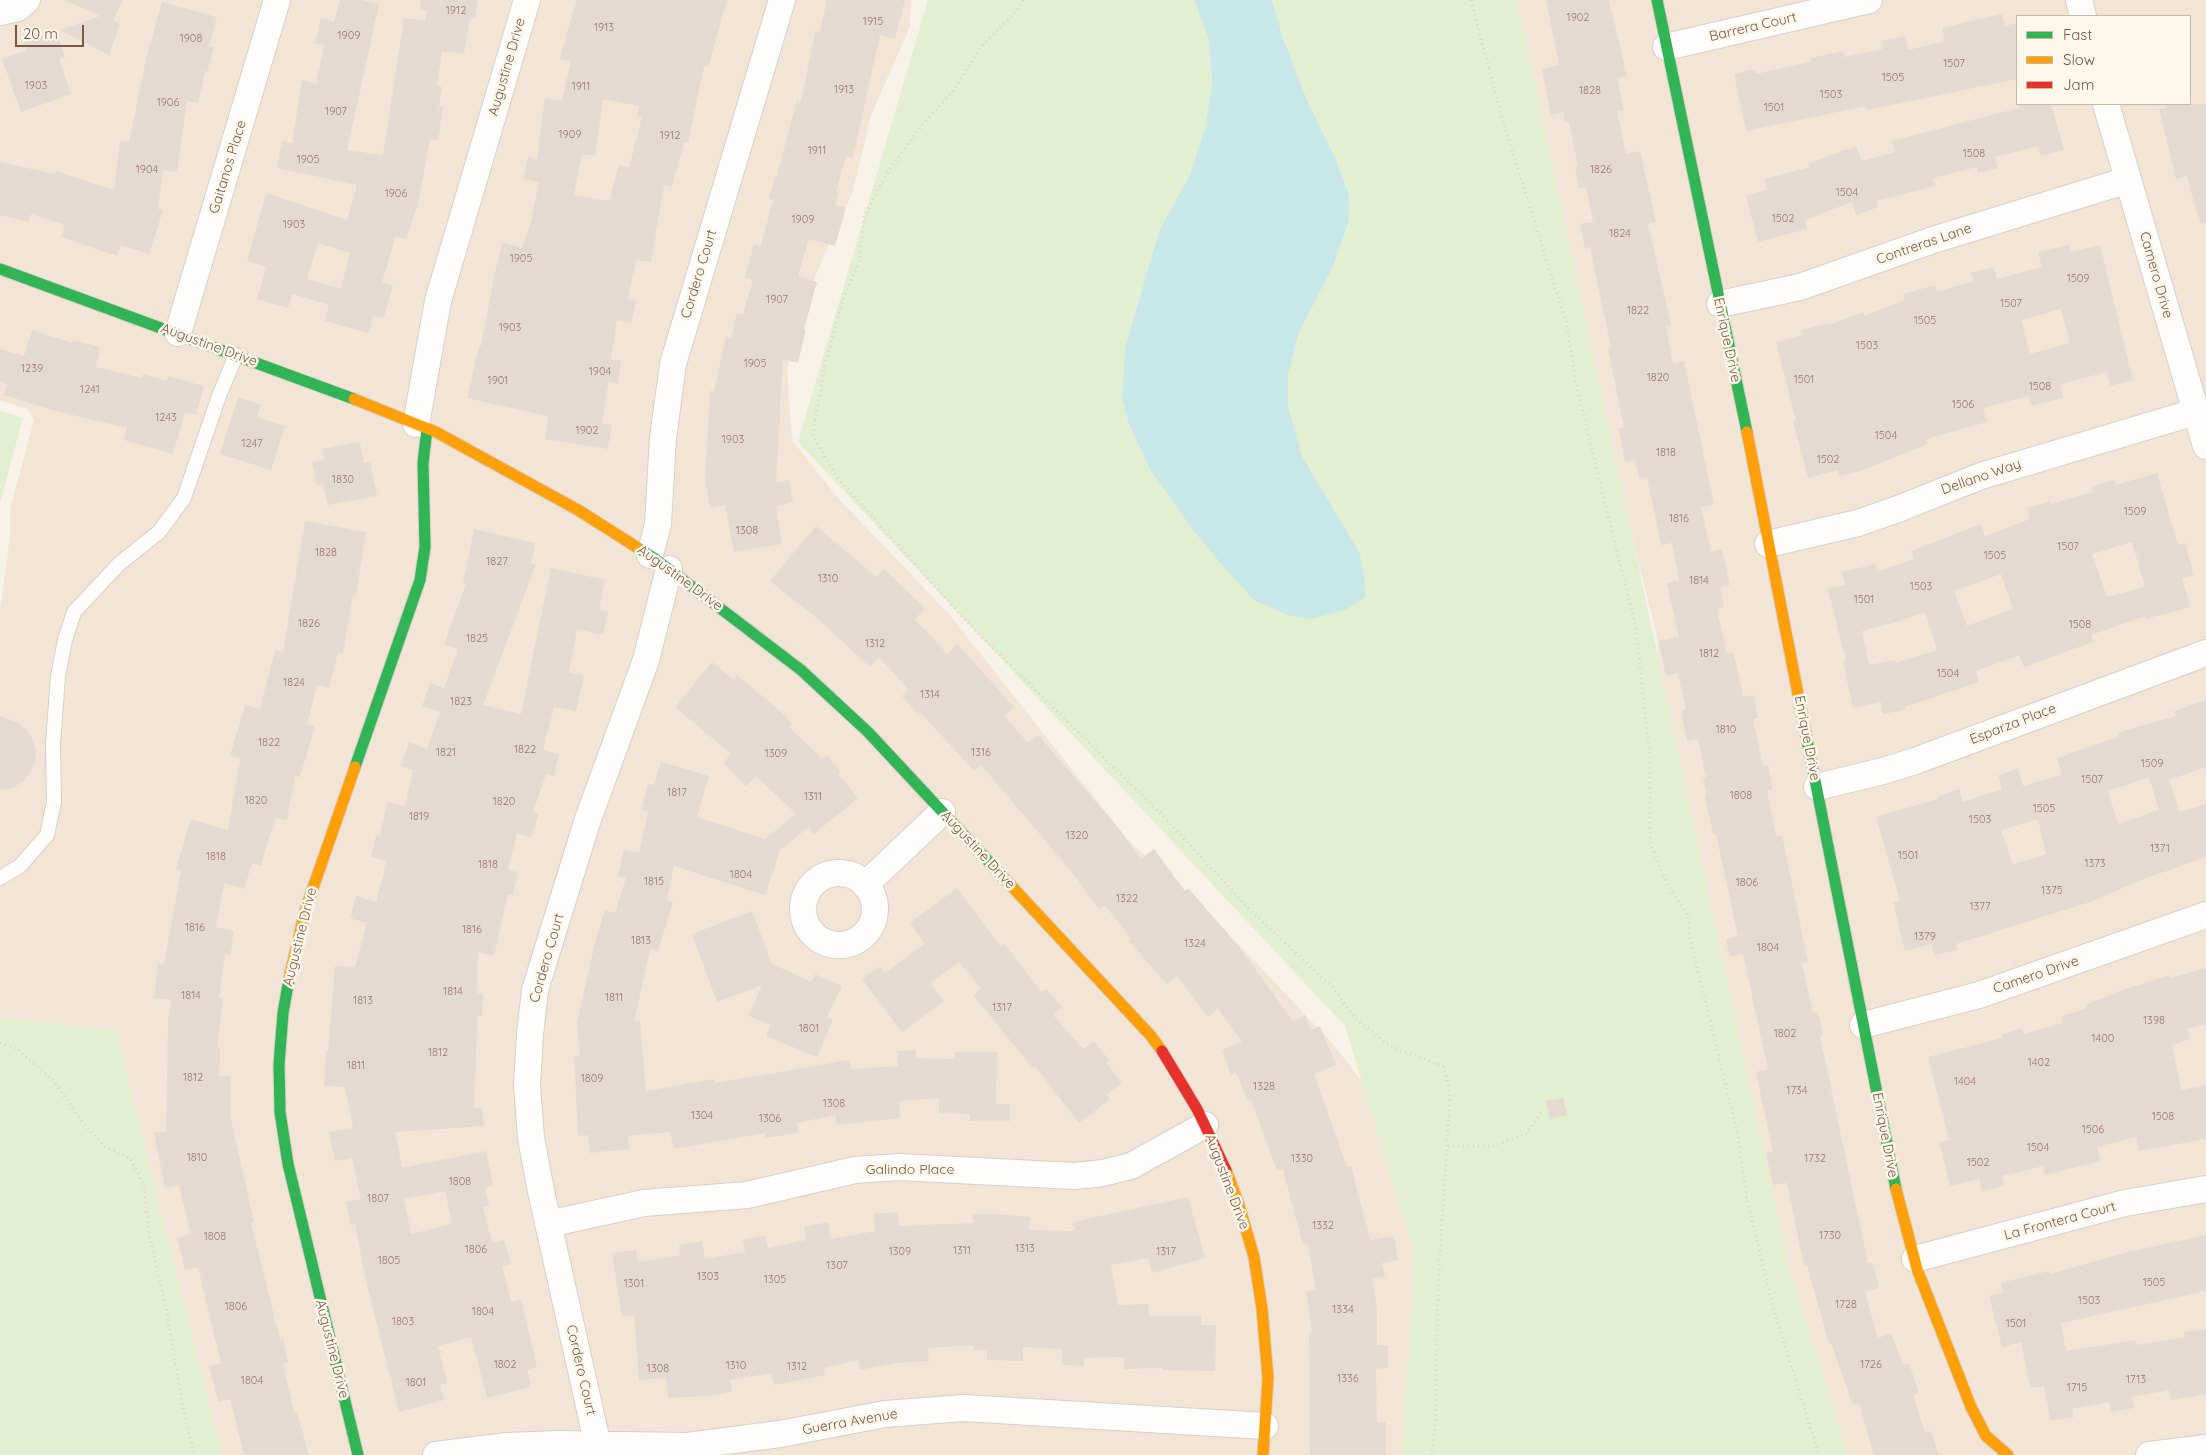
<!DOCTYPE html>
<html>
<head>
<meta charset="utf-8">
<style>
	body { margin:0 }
	#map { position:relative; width:2206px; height:1455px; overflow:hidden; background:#f8f2e8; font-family:Quicksand,sans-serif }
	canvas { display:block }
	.legend { position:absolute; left:2016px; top:15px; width:175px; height:90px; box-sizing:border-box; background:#fff7ea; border:1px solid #c9b7a8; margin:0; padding:6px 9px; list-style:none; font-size:15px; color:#795846 }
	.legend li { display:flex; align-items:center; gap:10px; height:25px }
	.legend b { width:25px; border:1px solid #c9b7a8 }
	.scale { position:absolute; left:15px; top:25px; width:69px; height:22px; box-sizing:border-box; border:2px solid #795846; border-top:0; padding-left:6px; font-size:15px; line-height:18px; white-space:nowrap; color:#795846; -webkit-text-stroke:4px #fff7ea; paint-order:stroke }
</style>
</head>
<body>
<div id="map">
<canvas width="2206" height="1455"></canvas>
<ul class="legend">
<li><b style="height:6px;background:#30b455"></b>Fast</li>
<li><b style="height:6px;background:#ff9f0a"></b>Slow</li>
<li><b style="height:6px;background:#e5322d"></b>Jam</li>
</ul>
<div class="scale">20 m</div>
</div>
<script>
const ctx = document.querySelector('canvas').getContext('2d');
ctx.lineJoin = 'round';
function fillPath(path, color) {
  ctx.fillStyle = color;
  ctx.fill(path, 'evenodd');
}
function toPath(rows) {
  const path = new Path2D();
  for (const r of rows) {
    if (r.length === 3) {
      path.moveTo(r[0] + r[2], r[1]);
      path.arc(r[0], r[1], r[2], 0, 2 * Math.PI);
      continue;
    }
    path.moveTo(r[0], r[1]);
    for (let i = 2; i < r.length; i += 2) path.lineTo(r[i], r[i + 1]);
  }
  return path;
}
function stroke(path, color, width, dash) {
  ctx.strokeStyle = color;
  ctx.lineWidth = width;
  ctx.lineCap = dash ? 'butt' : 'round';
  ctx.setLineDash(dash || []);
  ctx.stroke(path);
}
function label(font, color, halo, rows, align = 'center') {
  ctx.font = font + ' Quicksand,sans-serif';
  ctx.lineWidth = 5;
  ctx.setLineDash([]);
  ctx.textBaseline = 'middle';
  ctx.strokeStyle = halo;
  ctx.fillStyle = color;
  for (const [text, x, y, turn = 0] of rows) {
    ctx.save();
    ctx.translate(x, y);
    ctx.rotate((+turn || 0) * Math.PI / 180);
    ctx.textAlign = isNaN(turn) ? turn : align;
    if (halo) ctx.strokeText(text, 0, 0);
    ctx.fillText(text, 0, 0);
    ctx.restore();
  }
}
const residential = toPath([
	[0,0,911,0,910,27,871,115,853,191,814,279,787,369,792,440,836,496,948,613,1128,840,1245,951,1333,1044,1404,1135,1425,1226,1418,1455,201,1455,0,1040,0,611,10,537,10,509,34,420,28,409,0,400],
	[1498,0,2206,0,2206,1455,1823,1455,1665,748,1657,636],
	[2017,16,2190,16,2190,104,2017,104]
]);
const green = toPath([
	[928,0,1194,0,1209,40,1212,83,1206,125,1190,174,1159,231,1125,348,1122,398,1128,422,1148,466,1365,581,1360,553,1302,456,1288,406,1288,375,1299,332,1333,267,1349,221,1349,194,1334,155,1307,100,1283,38,1272,0,1517,0,1788,1263,1848,1455,1402,1455,1415,1256,1345,1026,798,442],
	[0,411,23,418,0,503],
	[0,1017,116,1031,222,1455,0,1455]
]);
const water = toPath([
	[1194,0,1272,0,1283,38,1307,100,1334,155,1349,194,1349,221,1333,267,1299,332,1288,375,1288,406,1302,456,1360,553,1365,581,1365,597,1347,609,1312,619,1287,615,1254,600,1224,567,1193,530,1148,466,1128,422,1122,398,1125,348,1159,231,1190,174,1206,125,1212,83,1209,40]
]);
const building = toPath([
	[65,0,123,0,113,21,120,24,109,55,60,30,100,16],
	[340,0,362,0,379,4,347,150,383,155,404,18,425,21,427,11,420,10,421,0,478,0,475,19,470,18,464,54,442,51,437,86,442,87,439,107,443,107,438,140,430,139,418,204,406,239,396,236,382,282,393,285,384,318,373,316,369,333,325,321,329,305,292,294,288,308,257,299,266,267,247,261,266,193,347,220,357,185,277,168,282,141,292,143,302,80,316,84,324,45,315,43,321,18,334,22],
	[318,243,350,253,341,289,307,279],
	[576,0,727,0,708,67,704,66,688,143,684,142,672,187,664,185,651,262,636,260,628,299,636,301,631,323,617,320,611,359,621,361,618,384,608,382,602,424,612,425,608,449,545,439,548,416,467,398,479,346,481,346,495,272,503,242,522,248,531,222,539,182,524,179,528,157,537,159,545,98,562,101,571,61,560,59],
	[603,99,639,106,637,116,642,117,629,168,619,165,609,201,574,195,582,154,595,156],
	[827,0,905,0,895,39,880,35,853,158,846,156,836,192,839,193,835,205,846,208,835,246,809,239,798,276,817,282,804,329,806,329,798,363,783,359,776,482,789,480,793,502,776,506,782,544,734,552,725,505,710,508,705,478,710,391,714,391,726,337,731,338,737,313,743,314,753,280,745,277,754,244,761,246,773,200,769,198,775,176,777,176,797,100,801,102,815,31,820,32],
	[1546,0,1609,0,1627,76,1617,78,1624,110,1617,111,1626,154,1640,151,1656,222,1648,224,1671,325,1666,326,1673,364,1684,361,1714,504,1701,507,1711,552,1722,549,1730,585,1720,587,1724,607,1717,609,1727,654,1734,653,1743,697,1754,695,1758,718,1753,719,1763,766,1768,765,1773,789,1767,790,1776,836,1782,835,1808,962,1802,963,1813,1013,1818,1012,1823,1035,1820,1036,1868,1263,1872,1262,1879,1288,1865,1292,1878,1338,1891,1333,1903,1365,1909,1363,1919,1393,1913,1395,1925,1433,1931,1431,1939,1455,1874,1455,1859,1403,1853,1405,1831,1343,1829,1344,1807,1265,1804,1266,1787,1183,1773,1185,1766,1153,1773,1152,1756,1072,1768,1069,1743,954,1730,957,1726,939,1738,936,1716,834,1713,834,1705,797,1707,796,1703,778,1706,778,1698,739,1687,741,1681,710,1686,709,1678,673,1666,676,1659,641,1679,637,1667,583,1679,580,1672,543,1661,545,1647,477,1639,479,1635,460,1625,462,1619,429,1624,428,1608,348,1611,348,1590,247,1585,248,1580,224,1593,222,1586,187,1579,189,1575,167,1578,166,1569,122,1565,123,1563,112,1551,115,1542,69,1559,65],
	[162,2,217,17,209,46,214,47,207,72,205,71,198,103,187,101,177,172,163,170,158,209,163,210,149,254,121,245,117,256,61,237,65,225,31,214,29,222,0,215,0,162,55,174,56,171,114,190,120,141,129,142,146,60],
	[2002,14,2005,26,2017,23,2017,79,1867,110,1866,106,1746,131,1734,74,1755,69,1756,74,1810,62,1810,58,1843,51,1844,57,1883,49,1881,41,1905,36,1908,50,1945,41,1942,28],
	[56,31,65,57,59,59,71,94,21,112,2,59,27,50,24,43],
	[2018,104,2051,104,2064,150,2041,156,2038,146,1995,157,1998,168,1978,173,1977,167,1933,178,1935,186,1876,201,1879,207,1856,215,1852,202,1805,220,1807,229,1758,242,1746,195,1767,190,1764,179,1810,167,1808,164,1856,146,1862,161,1895,152,1892,141,2019,108],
	[2165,104,2206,104,2206,223,2200,224,2187,176,2176,179,2159,109,2166,108],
	[2069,245,2071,252,2100,245,2133,380,2110,386,2107,372,2060,384,2063,398,2031,406,2028,396,1983,408,1987,422,1926,439,1927,444,1861,471,1839,476,1837,470,1808,478,1793,421,1796,420,1776,342,1803,335,1801,330,1829,323,1829,325,1863,312,1864,316,1905,300,1903,294,1935,285,1937,292,1974,281,1971,273,1994,267,1997,279,2042,267,2038,252],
	[2061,309,2070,343,2030,354,2021,320],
	[32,330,72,343,73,340,100,347,96,367,142,378,143,374,167,381,168,376,204,386,196,415,185,412,173,454,124,440,127,428,56,411,4,395,7,385,0,382,0,349,24,356],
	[238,397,261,405,257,417,285,426,271,470,220,454],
	[360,442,364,463,370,462,377,496,328,505,323,484,317,486,312,462,324,460,322,449],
	[2157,473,2178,545,2185,543,2194,575,2182,578,2190,607,2146,619,2145,616,2091,635,2093,642,2024,667,2019,655,1976,671,1979,682,1905,707,1905,710,1883,714,1881,702,1853,708,1843,661,1846,660,1828,589,1845,585,1842,572,1876,564,1877,572,1914,559,1911,551,1981,524,1985,536,2030,519,2027,508,2050,501,2051,504,2093,492,2092,486,2115,480,2116,485],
	[2132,542,2145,587,2107,597,2092,554],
	[2001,574,2013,609,1967,626,1954,591],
	[1925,612,1937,650,1896,663,1895,660,1869,665,1862,631,1896,622],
	[305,521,366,532,356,596,353,595,343,654,338,653,329,688,317,685,307,724,315,726,300,777,295,776,287,820,275,818,273,831,271,831,261,866,252,863,244,889,224,883,216,927,234,931,230,955,225,954,219,998,223,999,217,1049,220,1049,219,1076,231,1076,230,1115,254,1222,251,1223,280,1340,283,1339,288,1362,283,1364,294,1413,297,1412,309,1455,244,1455,230,1399,218,1402,209,1366,221,1363,198,1267,185,1270,177,1238,191,1234,179,1185,165,1188,154,1133,166,1131,168,1021,171,1000,154,998,158,963,164,964,181,871,176,869,191,819,228,830,240,759,230,756,245,705,260,709,275,650,283,652],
	[816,526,876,577,884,569,925,608,915,619,947,654,957,644,1014,707,1004,716,1028,743,1038,735,1120,830,1141,859,1154,849,1185,891,1188,888,1237,944,1293,1021,1305,1016,1311,1030,1320,1026,1336,1065,1314,1074,1347,1167,1351,1166,1370,1240,1394,1236,1398,1260,1382,1263,1385,1277,1372,1279,1377,1307,1377,1345,1388,1345,1388,1368,1376,1369,1377,1422,1386,1422,1386,1455,1310,1455,1309,1332,1312,1332,1306,1291,1316,1290,1308,1244,1303,1245,1283,1169,1277,1171,1251,1100,1248,1101,1236,1073,1231,1075,1222,1050,1242,1042,1218,1009,1208,1017,1177,976,1167,984,1129,941,1131,939,1105,905,1099,909,1072,872,981,765,974,771,920,712,918,714,902,696,909,690,879,657,870,667,817,618,770,581],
	[474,529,535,543,531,563,536,564,483,705,521,714,551,568,605,580,599,610,608,612,603,635,577,629,569,673,584,675,576,711,554,707,543,750,559,754,554,776,546,774,533,812,539,814,531,838,517,833,508,870,518,872,513,895,508,894,494,956,478,952,477,993,483,993,482,1016,478,1015,474,1108,482,1107,484,1126,395,1132,402,1168,486,1151,493,1186,485,1188,489,1206,483,1207,492,1243,504,1240,511,1264,502,1266,511,1302,521,1299,537,1367,527,1370,531,1387,487,1398,471,1337,438,1346,447,1383,440,1385,444,1400,399,1412,367,1285,355,1224,351,1225,346,1202,361,1199,352,1158,335,1161,329,1132,353,1128,345,1087,324,1086,326,1050,328,1050,335,966,355,967,367,923,350,918,356,896,376,902,387,861,371,857,376,835,380,836,387,802,405,806,413,770,401,766,409,742,427,749,440,712,422,706,430,683,444,688,458,649,444,644,466,584,463,583],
	[445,1191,452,1224,411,1234,404,1199],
	[712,662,734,680,737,675,779,710,792,723,789,727,822,759,827,755,841,772,838,774,858,798,814,834,809,827,780,850,765,895,674,866,667,900,673,902,658,951,650,949,634,1022,640,1021,646,1091,714,1079,715,1083,849,1060,851,1069,898,1066,897,1051,916,1050,916,1058,955,1059,955,1052,997,1052,996,1104,1010,1104,1010,1121,970,1121,970,1114,939,1113,939,1098,899,1101,900,1118,837,1125,835,1115,797,1123,799,1133,765,1138,765,1133,674,1149,670,1132,628,1136,629,1149,590,1153,588,1135,578,1136,574,1057,580,1056,577,1022,596,939,605,910,615,913,626,878,618,876,624,850,639,853,648,811,641,809,648,784,654,785,661,762,709,776,697,817,765,839,796,814,756,776,746,786,723,763,731,754,675,707],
	[2206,700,2206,767,2169,780,2180,812,2206,804,2206,857,2141,880,2090,902,1956,944,1958,950,1934,955,1932,944,1905,951,1893,902,1900,901,1876,817,1938,799,1937,797,1959,789,1963,802,2002,789,1998,775,2018,769,2023,786,2062,775,2057,758,2118,737,2117,733,2176,716,2174,711],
	[2149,777,2159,810,2118,824,2108,791],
	[2038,819,2046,854,2013,865,2001,830],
	[0,716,18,723,27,730,33,740,36,751,35,762,31,772,23,782,12,788,0,790],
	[957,888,1000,946,1004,944,1042,992,1046,989,1062,1007,1053,1015,1083,1049,1094,1041,1109,1060,1106,1062,1122,1083,1107,1094,1110,1099,1079,1123,1035,1066,1033,1068,973,995,981,989,959,962,930,983,944,1001,902,1032,862,979,880,966,885,973,925,943,910,923],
	[752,911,772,964,812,982,815,974,842,986,827,1018,833,1020,817,1057,766,1036,771,1025,749,1016,762,985,717,1002,692,934],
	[2206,968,2206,1024,2187,1029,2190,1039,2172,1045,2181,1090,2206,1085,2206,1139,2139,1151,2136,1137,2097,1147,2100,1161,2045,1175,2043,1166,2002,1176,2004,1186,1982,1191,1979,1179,1950,1186,1939,1142,1949,1140,1928,1057,2002,1038,2001,1035,2022,1028,2024,1034,2063,1023,2061,1017,2086,1008,2085,1005,2117,992,2169,975,2170,978],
	[1563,1098,1567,1115,1550,1119,1546,1101],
	[1188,1197,1205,1258,1152,1273,1148,1258,1111,1265,1118,1305,1148,1304,1149,1316,1201,1316,1201,1325,1216,1325,1215,1371,1162,1370,1162,1368,1124,1369,1124,1357,1084,1358,1084,1366,1062,1365,1062,1349,1023,1347,1023,1361,987,1360,987,1351,974,1350,974,1345,928,1348,929,1361,895,1363,860,1370,858,1360,824,1368,825,1375,774,1385,771,1373,730,1380,732,1392,708,1396,668,1398,666,1378,639,1380,634,1315,622,1317,612,1253,636,1250,638,1262,680,1255,679,1245,702,1241,705,1259,745,1252,743,1240,765,1235,768,1248,806,1240,804,1227,828,1222,831,1239,875,1231,874,1214,898,1212,899,1226,974,1223,973,1214,995,1214,1030,1217,1029,1230,1075,1231,1073,1222],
	[2206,1235,2206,1291,2061,1323,2066,1351,2136,1340,2137,1345,2185,1337,2184,1332,2206,1329,2206,1394,2171,1400,2169,1390,2132,1397,2134,1408,2111,1412,2109,1402,2072,1409,2074,1417,2050,1421,2044,1386,2030,1388,2021,1342,2002,1347,1989,1296,2004,1292,2001,1283,2049,1271,2050,1274,2128,1252]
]);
const path = toPath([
	[1023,0,1017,10,981,47,954,90,922,125,889,170,864,216,860,258,842,303,825,364,813,435,836,476,966,621,1163,816,1251,911,1332,987,1355,1018,1390,1046,1444,1067,1450,1094,1438,1286,1435,1430,1431,1455],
	[1471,0,1501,115,1567,325,1576,384,1635,624,1650,756,1650,842,1667,884,1688,916,1690,937,1738,1137,1747,1198,1772,1304,1819,1455],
	[0,1043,16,1048,53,1080,80,1119,104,1146,131,1159,144,1186,149,1234,166,1308,185,1419,194,1455],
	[1448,1146,1493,1146,1526,1134,1541,1113]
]);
const lane = toPath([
	[0,878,20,866,47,835,54,802,53,744,58,676,65,640,74,612,119,564,159,532,184,498,219,396,236,355]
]);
const street = toPath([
	[2079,0,2083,16],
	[0,12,18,8,27,0],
	[1666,47,1869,0],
	[2106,104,2206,446],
	[1720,304,1800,287,1933,240,2128,180],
	[178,333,277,0],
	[416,424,438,301,527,0],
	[1768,544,1858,523,1898,509,1981,476,2195,412],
	[650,555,658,524,663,438,673,364,782,0],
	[1817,787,1883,771,1915,761,2206,653],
	[839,909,36],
	[865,885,942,812],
	[1863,1025,1979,995,2206,915],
	[548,1224,644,1203,747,1195,855,1170,900,1167,1074,1176,1103,1173,1131,1166,1205,1125],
	[1915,1259,2125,1203,2206,1189],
	[598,1446,542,1196,531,1138,527,1085,530,1034,535,990,587,822,646,660,669,569],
	[436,1455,507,1446,558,1444,687,1446,780,1434,885,1414,964,1408,1265,1426],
	[2149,1455,2206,1448]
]);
const fast = toPath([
	[1657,0,1747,432],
	[0,269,354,399],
	[638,548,657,560,801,670,868,732,1003,877],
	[1806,735,1896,1189],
	[355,767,420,580,425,547,423,463,427,429],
	[289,979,283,1013,279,1064,280,1112,288,1164,358,1455]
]);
const slow = toPath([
	[354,399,436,432,578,510,638,548],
	[1747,432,1806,735],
	[1003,877,1151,1036,1162,1051],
	[289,979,305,911,355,767],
	[1226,1170,1238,1202,1254,1257,1262,1309,1268,1378,1263,1455],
	[1896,1189,1917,1269,1971,1407,1986,1436,2008,1455]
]);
const jam = toPath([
	[1162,1051,1197,1109,1226,1170]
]);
const numberNames = [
	["1912",456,11],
	["1902",1578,18],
	["1915",873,22],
	["1913",604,28],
	["1909",349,36],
	["1908",191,39],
	["1507",1954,64],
	["1505",1893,78],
	["1903",36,86],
	["1911",581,87],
	["1913",844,90],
	["1828",1590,91],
	["1503",1831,95],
	["1906",168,103],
	["1501",1774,108],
	["1907",336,112],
	["1909",570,135],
	["1912",670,136],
	["1911",817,151],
	["1508",1974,154],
	["1905",308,160],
	["1904",147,170],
	["1826",1601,170],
	["1504",1847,193],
	["1906",396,194],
	["1502",1783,219],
	["1909",803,220],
	["1903",294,225],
	["1824",1620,234],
	["1905",521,259],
	["1509",2078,279],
	["1907",777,300],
	["1507",2011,304],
	["1822",1638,311],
	["1505",1925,321],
	["1903",510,328],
	["1503",1867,346],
	["1905",755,364],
	["1239",32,369],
	["1904",600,372],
	["1820",1658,378],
	["1501",1804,380],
	["1901",498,381],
	["1508",2040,387],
	["1241",90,390],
	["1506",1963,405],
	["1243",166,418],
	["1902",587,431],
	["1504",1886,436],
	["1903",733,440],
	["1247",252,444],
	["1818",1666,453],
	["1502",1828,460],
	["1830",343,480],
	["1509",2135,512],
	["1816",1679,519],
	["1308",747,531],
	["1507",2068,547],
	["1828",326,553],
	["1505",1995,556],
	["1827",497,562],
	["1310",828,579],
	["1814",1699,581],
	["1503",1921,587],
	["1501",1864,600],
	["1826",309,624],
	["1508",2080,625],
	["1825",477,639],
	["1312",875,644],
	["1812",1709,654],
	["1504",1948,674],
	["1824",294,683],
	["1314",930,695],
	["1823",461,702],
	["1810",1726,730],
	["1822",269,743],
	["1822",525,750],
	["1821",446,753],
	["1316",981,753],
	["1309",776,754],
	["1509",2152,764],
	["1507",2092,780],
	["1817",677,793],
	["1808",1741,796],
	["1311",813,797],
	["1820",256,801],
	["1820",504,802],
	["1505",2044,809],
	["1819",419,817],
	["1503",1980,820],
	["1320",1077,836],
	["1371",2160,849],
	["1501",1908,856],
	["1818",216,857],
	["1373",2095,864],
	["1818",488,865],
	["1804",741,875],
	["1815",654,882],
	["1806",1747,883],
	["1375",2052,891],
	["1322",1127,899],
	["1377",1980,907],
	["1816",195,928],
	["1816",472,930],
	["1379",1925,937],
	["1813",641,941],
	["1324",1195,944],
	["1804",1768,948],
	["1814",453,992],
	["1814",191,996],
	["1811",614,998],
	["1813",363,1001],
	["1317",1002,1008],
	["1398",2154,1021],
	["1801",809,1029],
	["1802",1785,1034],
	["1400",2103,1039],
	["1812",438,1053],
	["1402",2039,1063],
	["1811",356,1066],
	["1812",193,1078],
	["1809",592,1079],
	["1404",1965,1082],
	["1328",1264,1087],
	["1734",1797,1091],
	["1308",834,1104],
	["1304",702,1116],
	["1508",2163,1117],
	["1306",770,1119],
	["1506",2093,1130],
	["1504",2038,1148],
	["1810",197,1158],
	["1330",1302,1159],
	["1732",1815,1159],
	["1502",1978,1163],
	["1808",460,1182],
	["1807",378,1199],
	["1332",1323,1226],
	["1730",1830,1236],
	["1808",215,1237],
	["1313",1025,1249],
	["1806",476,1250],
	["1311",962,1251],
	["1309",900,1252],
	["1317",1166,1252],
	["1805",389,1261],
	["1307",837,1266],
	["1303",708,1277],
	["1305",775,1280],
	["1505",2154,1283],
	["1301",634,1284],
	["1503",2089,1301],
	["1728",1846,1305],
	["1806",236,1307],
	["1334",1343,1310],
	["1804",483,1312],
	["1803",403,1322],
	["1501",2016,1324],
	["1802",505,1365],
	["1726",1871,1365],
	["1310",736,1366],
	["1312",797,1367],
	["1308",658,1369],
	["1336",1348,1379],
	["1713",2136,1380],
	["1804",252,1381],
	["1801",416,1383],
	["1715",2077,1388]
];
const streetNames = [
	["Barrera Court",1753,27,-13],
	["Augustine Drive",507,67,-74],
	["Gaitanos Place",228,167,-73],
	["Contreras Lane",1924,244,-19],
	["Cordero Court",699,274,-73],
	["Camero Drive",2156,275,74],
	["Enrique Drive",1727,340,78],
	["Augustine Drive",209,345,20],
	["Dellano Way",1981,477,-19],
	["Augustine Drive",680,578,36],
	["Esparza Place",2013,724,-21],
	["Enrique Drive",1807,738,79],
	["Augustine Drive",978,850,47],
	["Augustine Drive",300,937,-76],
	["Cordero Court",547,958,-74],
	["Camero Drive",2036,975,-19],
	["Enrique Drive",1885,1135,79],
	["Galindo Place",910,1170],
	["Augustine Drive",1227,1182,69],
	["La Frontera Court",2060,1221,-15],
	["Augustine Drive",332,1349,76],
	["Cordero Court",581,1370,77],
	["Guerra Avenue",850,1422,-10]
];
fillPath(residential, '#f2e5d5');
fillPath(green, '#e3efd1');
fillPath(water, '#c8e7e9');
fillPath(building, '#e5dad0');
stroke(lane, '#dacfc6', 16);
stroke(street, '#dacfc6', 28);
stroke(fast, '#d9cec4', 13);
stroke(slow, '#d9cec4', 13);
stroke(jam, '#d9cec4', 13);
stroke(path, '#dbd2cb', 3, [1, 4]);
stroke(lane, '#fefdfc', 14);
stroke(street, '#fefdfc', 26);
stroke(fast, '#30b455', 11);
stroke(slow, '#ff9f0a', 11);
stroke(jam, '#e5322d', 11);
label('11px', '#967a6b', null, numberNames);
label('14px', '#795846', '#fff7ea', streetNames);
</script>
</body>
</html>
